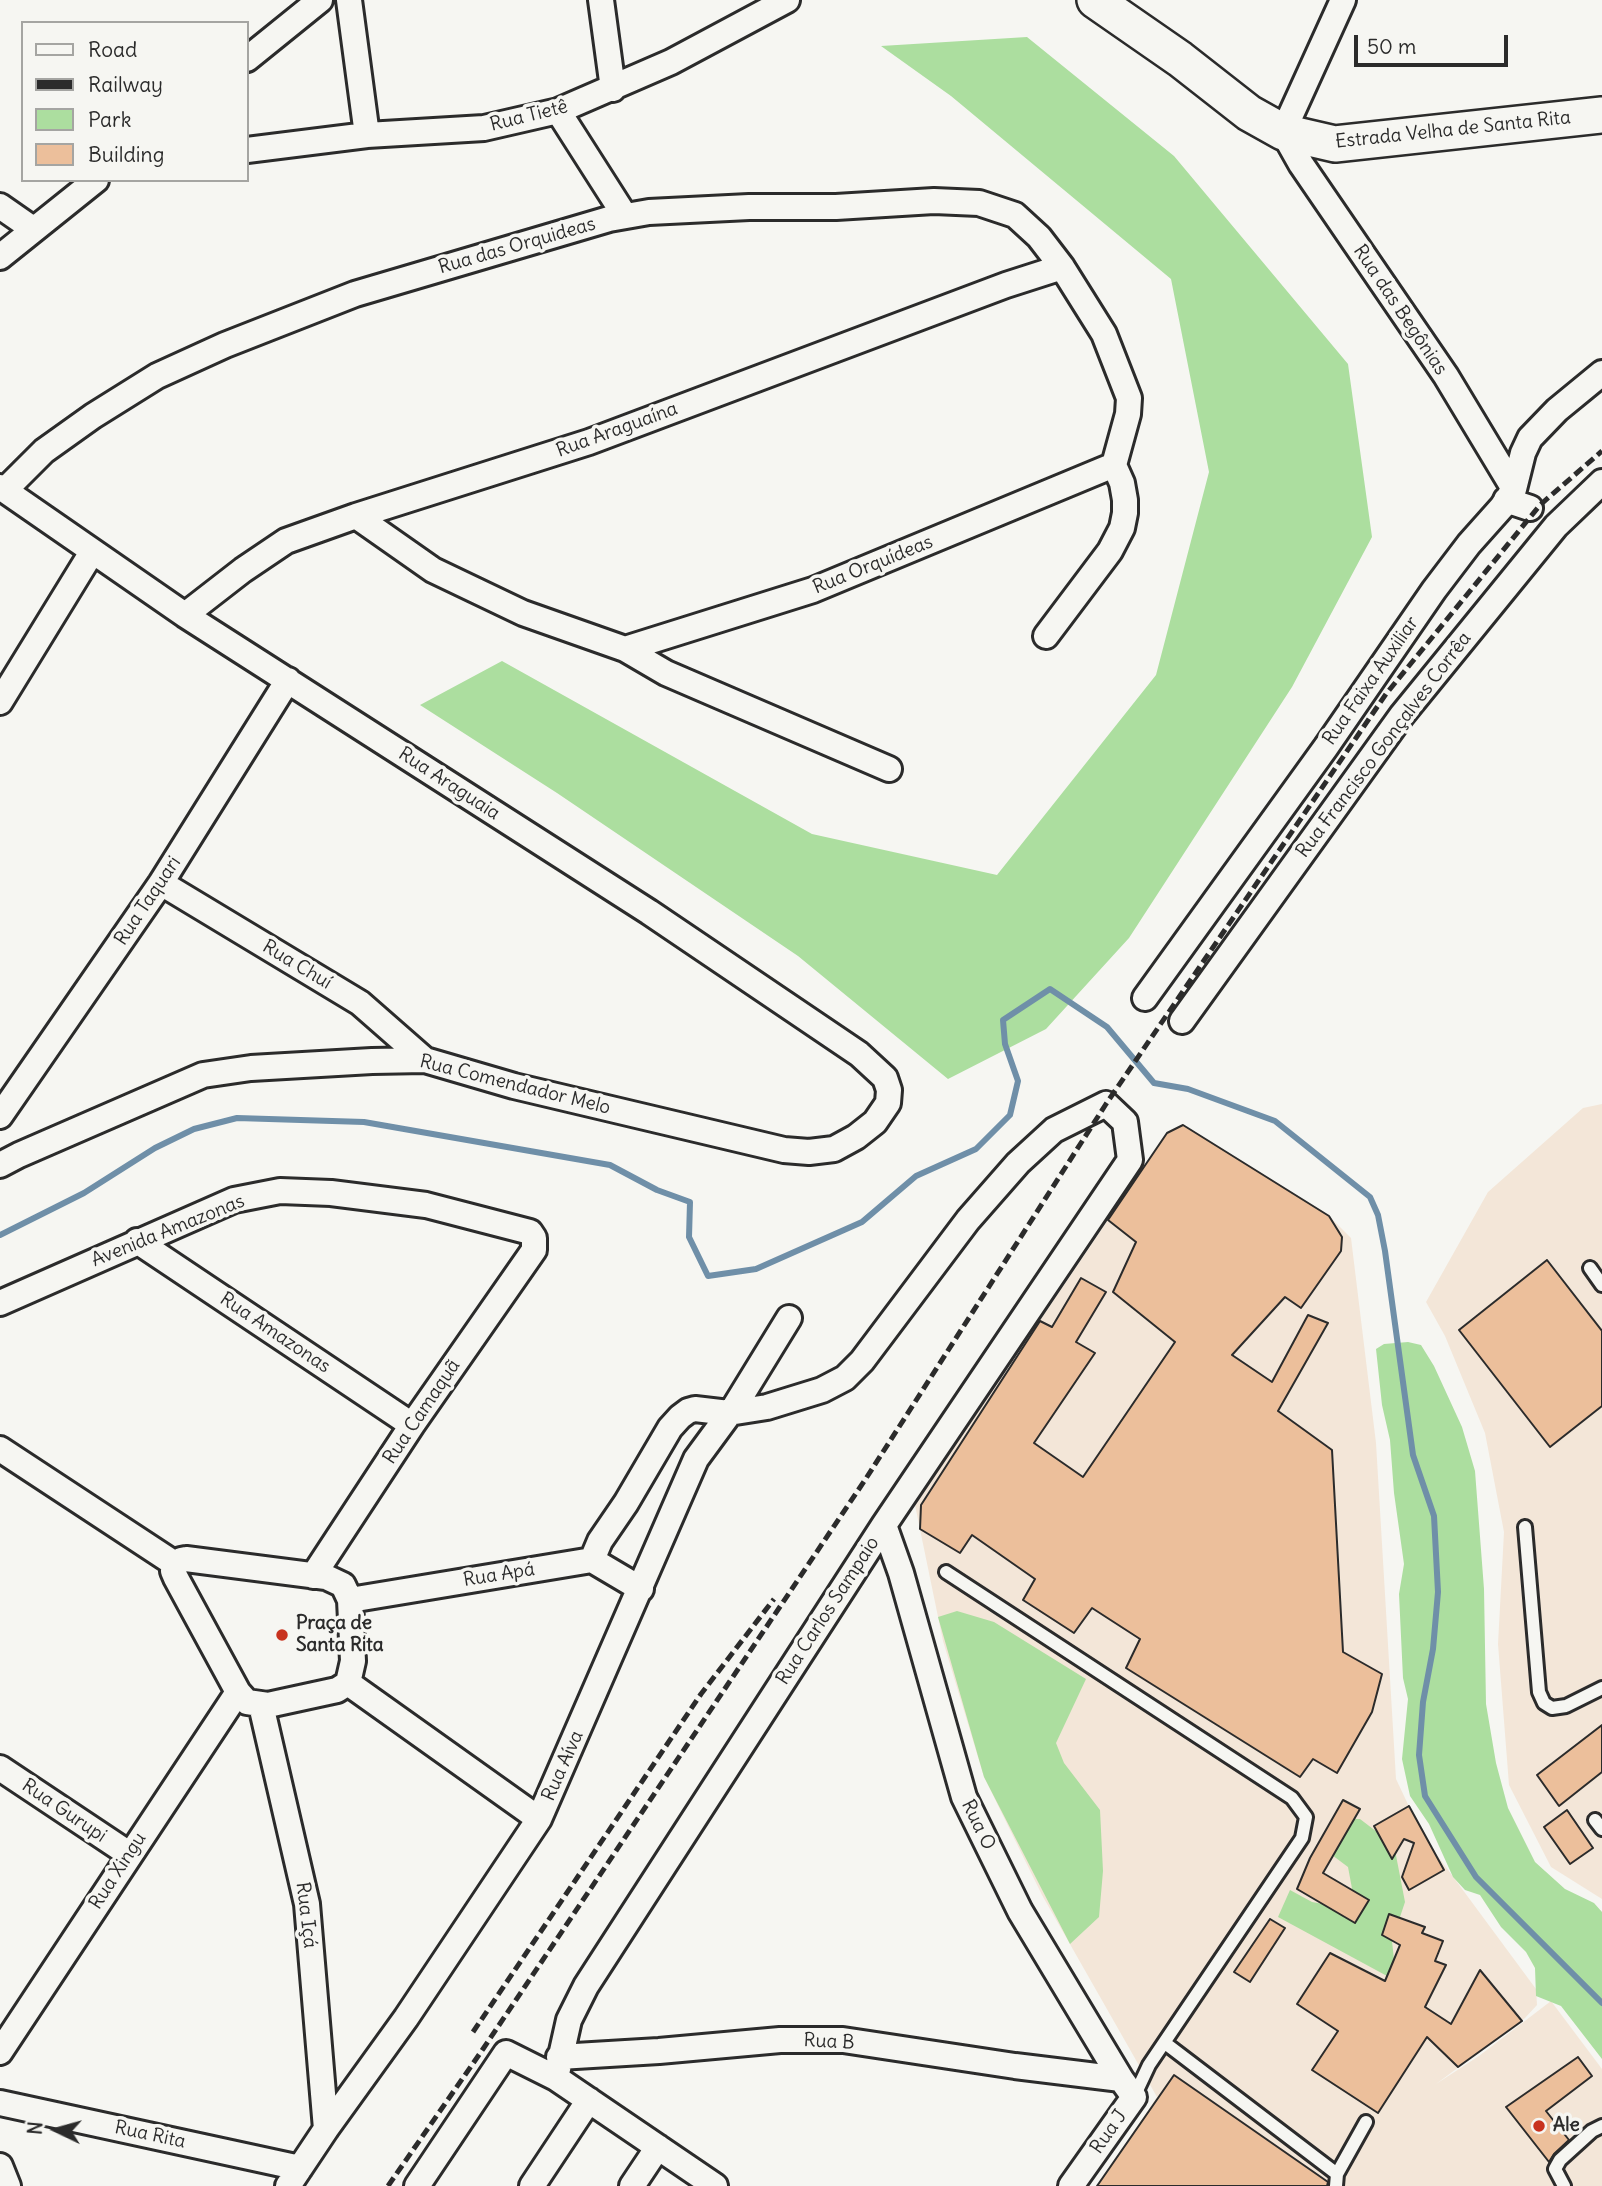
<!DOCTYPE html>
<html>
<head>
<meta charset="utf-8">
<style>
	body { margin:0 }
	#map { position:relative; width:1602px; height:2186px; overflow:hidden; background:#f6f6f2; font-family:Delius,sans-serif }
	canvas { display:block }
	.legend { position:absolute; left:21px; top:21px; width:228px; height:161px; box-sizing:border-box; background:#f6f6f2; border:2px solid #a5a5a2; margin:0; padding:9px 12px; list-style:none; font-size:21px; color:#2b2b2b }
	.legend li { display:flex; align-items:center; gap:14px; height:35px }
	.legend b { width:35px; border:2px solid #a5a5a2 }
	.north { position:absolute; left:21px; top:2095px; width:70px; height:70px; -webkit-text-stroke:5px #f6f6f2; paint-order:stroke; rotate:275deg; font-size:19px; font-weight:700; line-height:28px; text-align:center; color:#2b2b2b }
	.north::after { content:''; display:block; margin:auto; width:24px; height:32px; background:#2b2b2b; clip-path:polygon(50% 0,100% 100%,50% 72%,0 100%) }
	.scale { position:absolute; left:1354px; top:35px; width:154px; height:32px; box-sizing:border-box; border:4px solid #2b2b2b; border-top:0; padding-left:9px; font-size:21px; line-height:24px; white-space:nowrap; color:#2b2b2b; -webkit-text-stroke:5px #f6f6f2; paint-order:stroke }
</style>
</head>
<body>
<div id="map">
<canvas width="1602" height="2186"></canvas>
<ul class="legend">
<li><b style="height:9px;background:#f6f6f2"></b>Road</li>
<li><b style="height:9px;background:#2b2b2b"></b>Railway</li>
<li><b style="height:19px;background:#acde9f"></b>Park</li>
<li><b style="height:19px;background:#ecbf9b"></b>Building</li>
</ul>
<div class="north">N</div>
<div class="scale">50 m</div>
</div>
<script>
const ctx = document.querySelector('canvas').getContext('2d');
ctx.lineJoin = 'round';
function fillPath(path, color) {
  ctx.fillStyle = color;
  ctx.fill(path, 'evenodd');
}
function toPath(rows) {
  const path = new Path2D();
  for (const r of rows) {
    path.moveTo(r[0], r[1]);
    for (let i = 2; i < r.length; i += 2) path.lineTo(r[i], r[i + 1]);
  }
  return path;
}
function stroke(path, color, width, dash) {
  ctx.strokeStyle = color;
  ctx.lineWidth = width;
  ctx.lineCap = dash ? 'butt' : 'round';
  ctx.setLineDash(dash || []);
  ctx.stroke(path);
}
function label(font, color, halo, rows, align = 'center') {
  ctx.font = font + ' Delius,sans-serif';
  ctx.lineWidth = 7;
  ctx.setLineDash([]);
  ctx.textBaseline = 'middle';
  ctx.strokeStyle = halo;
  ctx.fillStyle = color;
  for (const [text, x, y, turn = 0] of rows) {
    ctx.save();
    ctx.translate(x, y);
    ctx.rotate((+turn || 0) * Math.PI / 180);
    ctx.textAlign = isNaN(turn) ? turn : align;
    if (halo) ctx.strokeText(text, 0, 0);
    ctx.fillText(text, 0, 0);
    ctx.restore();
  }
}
const built = toPath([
	[1602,1104,1602,1899,1551,1867,1509,1785,1498,1644,1504,1532,1485,1433,1445,1336,1426,1302,1488,1192,1583,1108],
	[1183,1125,1329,1216,1351,1238,1376,1443,1396,1779,1423,1836,1536,1989,1537,2005,1525,2018,1436,2084,1479,2056,1551,2001,1602,2069,1602,2186,1097,2186,1157,2097,1042,1895,984,1777,943,1641,915,1505,1167,1133]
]);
const green = toPath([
	[1027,37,1174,156,1348,364,1372,537,1292,687,1129,938,1046,1029,948,1079,798,956,557,793,420,705,502,661,812,834,997,875,1156,675,1209,472,1171,279,951,96,881,46],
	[1408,1342,1421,1345,1434,1366,1462,1427,1475,1471,1484,1589,1486,1704,1496,1763,1508,1808,1535,1862,1565,1889,1594,1903,1602,1912,1602,2059,1561,2006,1536,1996,1535,1968,1526,1952,1501,1927,1480,1895,1465,1890,1453,1877,1429,1824,1410,1796,1402,1759,1408,1699,1403,1678,1399,1594,1404,1564,1394,1493,1390,1440,1382,1405,1376,1349,1384,1344],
	[957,1611,994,1622,1086,1679,1056,1743,1064,1763,1100,1810,1103,1871,1099,1917,1070,1944,984,1777,938,1617],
	[1332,1819,1360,1819,1394,1845,1405,1902,1392,1941,1395,1969,1387,1976,1278,1917,1290,1890,1312,1902,1356,1910,1348,1867,1324,1849]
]);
const stream = toPath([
	[0,1235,84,1193,155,1148,194,1129,237,1118,364,1122,610,1165,657,1190,690,1202,689,1237,708,1276,756,1269,862,1222,916,1176,976,1149,1010,1115,1018,1081,1005,1044,1003,1020,1050,989,1107,1027,1154,1083,1188,1089,1275,1121,1370,1197,1378,1215,1385,1251,1413,1455,1434,1516,1438,1592,1433,1649,1423,1702,1419,1755,1425,1796,1476,1877,1602,2003]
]);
const building = toPath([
	[1183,1125,1329,1216,1342,1237,1341,1251,1301,1308,1285,1297,1232,1355,1272,1382,1308,1315,1328,1323,1278,1411,1332,1450,1343,1652,1382,1674,1372,1712,1337,1773,1313,1759,1300,1777,1126,1668,1140,1639,1092,1608,1074,1633,1023,1600,1035,1579,972,1535,960,1553,920,1529,921,1505,1040,1321,1052,1327,1081,1278,1106,1292,1076,1342,1095,1353,1034,1443,1083,1477,1175,1342,1113,1292,1136,1242,1108,1220,1167,1133,1183,1125],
	[1547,1260,1602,1331,1602,1406,1550,1447,1459,1330,1547,1260],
	[1602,1725,1602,1772,1559,1806,1537,1775,1602,1725],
	[1343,1800,1360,1809,1323,1873,1369,1900,1355,1923,1297,1889,1310,1858,1343,1800],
	[1409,1806,1444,1870,1409,1890,1402,1877,1414,1843,1404,1839,1392,1859,1374,1826,1409,1806],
	[1567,1810,1593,1848,1570,1864,1544,1827,1567,1810],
	[1389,1914,1425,1927,1422,1933,1443,1941,1435,1961,1446,1965,1425,2007,1451,2024,1480,1970,1522,2021,1458,2067,1427,2037,1378,2113,1312,2070,1338,2031,1297,2004,1330,1953,1385,1981,1400,1945,1382,1935,1389,1914],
	[1270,1919,1285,1928,1250,1982,1234,1972,1270,1919],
	[1578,2057,1592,2076,1546,2111,1569,2140,1554,2154,1549,2162,1506,2107,1578,2057],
	[1174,2075,1328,2182,1327,2186,1097,2186,1174,2075]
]);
const lane = toPath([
	[1590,1268,1602,1285],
	[1525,1527,1539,1692,1544,1703,1552,1708,1566,1706,1602,1688],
	[946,1572,1292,1798,1306,1817,1302,1838,1149,2065,1134,2097],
	[1595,1820,1602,1829],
	[1165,2043,1337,2174,1336,2186],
	[1337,2174,1366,2122],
	[1564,2186,1555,2169,1560,2160,1592,2131,1602,2126]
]);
const street = toPath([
	[349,0,367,135],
	[601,0,613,89],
	[1343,0,1283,132,1301,164,1446,376,1514,489],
	[247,59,320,0],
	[558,111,625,216],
	[247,150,367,135,484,128,558,111,671,62,787,0],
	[0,206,33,229],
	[0,257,96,180],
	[0,487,185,615,649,912,859,1054,885,1078,889,1090,888,1103,875,1122,856,1137,834,1149,809,1152,784,1150,514,1086,425,1060,372,1061,251,1068,203,1075,19,1155,0,1165],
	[5,490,44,451,93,416,157,376,225,345,355,294,609,219,649,212,749,207,836,207,934,201,979,203,1015,215,1039,237,1062,267,1104,334,1129,398,1128,414,1114,465],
	[1506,500,1530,508],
	[356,516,433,570,523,613,625,649,666,673,889,769],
	[185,615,243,570,286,541,356,516,589,442,1006,285,1062,267],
	[1046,636,1110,551,1122,528,1125,513,1125,500,1122,483,1114,465],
	[625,649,813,590,1114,465],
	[0,702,92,552],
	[161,883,360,1003,425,1060],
	[1145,998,1326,747,1434,590,1469,544,1502,507,1514,489,1523,453,1530,438,1557,410,1602,373],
	[1182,1021,1402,715,1556,526,1602,482],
	[0,1116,161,883,288,680],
	[137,1241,412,1425],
	[0,1303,234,1200,280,1191,331,1193,426,1205,530,1232,534,1238,534,1250,412,1425,313,1576],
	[0,1449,175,1564],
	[186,1559,326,1577,343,1585,350,1600,353,1661,348,1683,337,1690,268,1705,247,1702,238,1692,176,1578,173,1571,175,1564,181,1560,186,1559],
	[350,1600,592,1560,641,1589],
	[348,1683,539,1819],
	[261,1705,307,1904,326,2129],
	[0,1768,129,1854],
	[0,2052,238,1692],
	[559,2057,659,2051,780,2040,843,2040,1015,2066,1121,2079,1020,1911,964,1797,901,1573,884,1525],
	[556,2078,569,2020,586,1986,884,1525,1130,1160,1125,1122,1106,1104,1054,1130,1018,1163,968,1220,862,1361,845,1378,822,1390,767,1407,729,1413,695,1409,688,1411,680,1417,670,1428,626,1503,600,1541,592,1560],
	[0,2103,300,2168],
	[0,2166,8,2186],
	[288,2186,326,2129,406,2018,539,1819,696,1459,735,1406,789,1318],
	[417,2186,506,2053,556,2078,715,2186],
	[532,2186,589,2100],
	[632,2186,658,2147],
	[1071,2186,1134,2097,1121,2079]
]);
const secondary = toPath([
	[1095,0,1180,59,1249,113,1283,132,1335,144,1602,115]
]);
const rail = toPath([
	[473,2032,701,1694,774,1599],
	[388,2186,483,2049,865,1480,1106,1104,1386,694,1540,505,1602,451]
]);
const markers = [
	[282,1635,7,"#c8321e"],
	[1539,2126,7,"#c8321e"]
];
const streetNames = [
	["Rua Tietê",529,116,-14],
	["Estrada Velha de Santa Rita",1453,130,-6],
	["Rua das Orquideas",517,246,-16],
	["Rua das Begônias",1400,310,56],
	["Rua Araguaína",617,430,-20],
	["Rua Orquídeas",873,565,-22],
	["Rua Faixa Auxiliar",1371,681,-55],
	["Rua Francisco Gonçalves Corrêa",1384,745,-53],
	["Rua Araguaia",449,784,33],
	["Rua Taquari",148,901,-56],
	["Rua Chuí",297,965,31],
	["Rua Comendador Melo",515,1085,14],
	["Avenida Amazonas",168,1231,-22],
	["Rua Amazonas",275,1333,34],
	["Rua Camaquã",422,1412,-56],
	["Rua Apá",499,1575,-9],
	["Rua Carlos Sampaio",828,1611,-57],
	["Rua Aíva",563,1766,-66],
	["Rua Gurupi",64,1811,34],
	["Rua O",978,1825,64],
	["Rua Xingu",118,1871,-57],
	["Rua Içá",306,1915,83],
	["Rua B",829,2042,3],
	["Rua J",1109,2132,-55],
	["Rua Rita",150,2135,12]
];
const poiNames = [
	["Praça de",296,1624],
	["Santa Rita",296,1646],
	["Ale",1553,2126]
];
fillPath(built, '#f3e6d8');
fillPath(green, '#acde9f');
stroke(stream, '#6f8fa8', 6);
fillPath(building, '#ecbf9b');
stroke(building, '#2b2b2b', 2);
stroke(lane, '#2b2b2b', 18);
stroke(street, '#2b2b2b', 30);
stroke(secondary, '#2b2b2b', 40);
stroke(lane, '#f6f6f2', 12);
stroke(street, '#f6f6f2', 24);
stroke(secondary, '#f6f6f2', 35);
stroke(rail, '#2b2b2b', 5, [10, 5]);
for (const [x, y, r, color] of markers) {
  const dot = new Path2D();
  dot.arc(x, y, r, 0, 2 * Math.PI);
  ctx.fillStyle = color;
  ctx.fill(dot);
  stroke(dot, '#f6f6f2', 2.5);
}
label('19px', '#2b2b2b', '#f6f6f2', streetNames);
label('bold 19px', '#2b2b2b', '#f6f6f2', poiNames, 'left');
</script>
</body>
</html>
